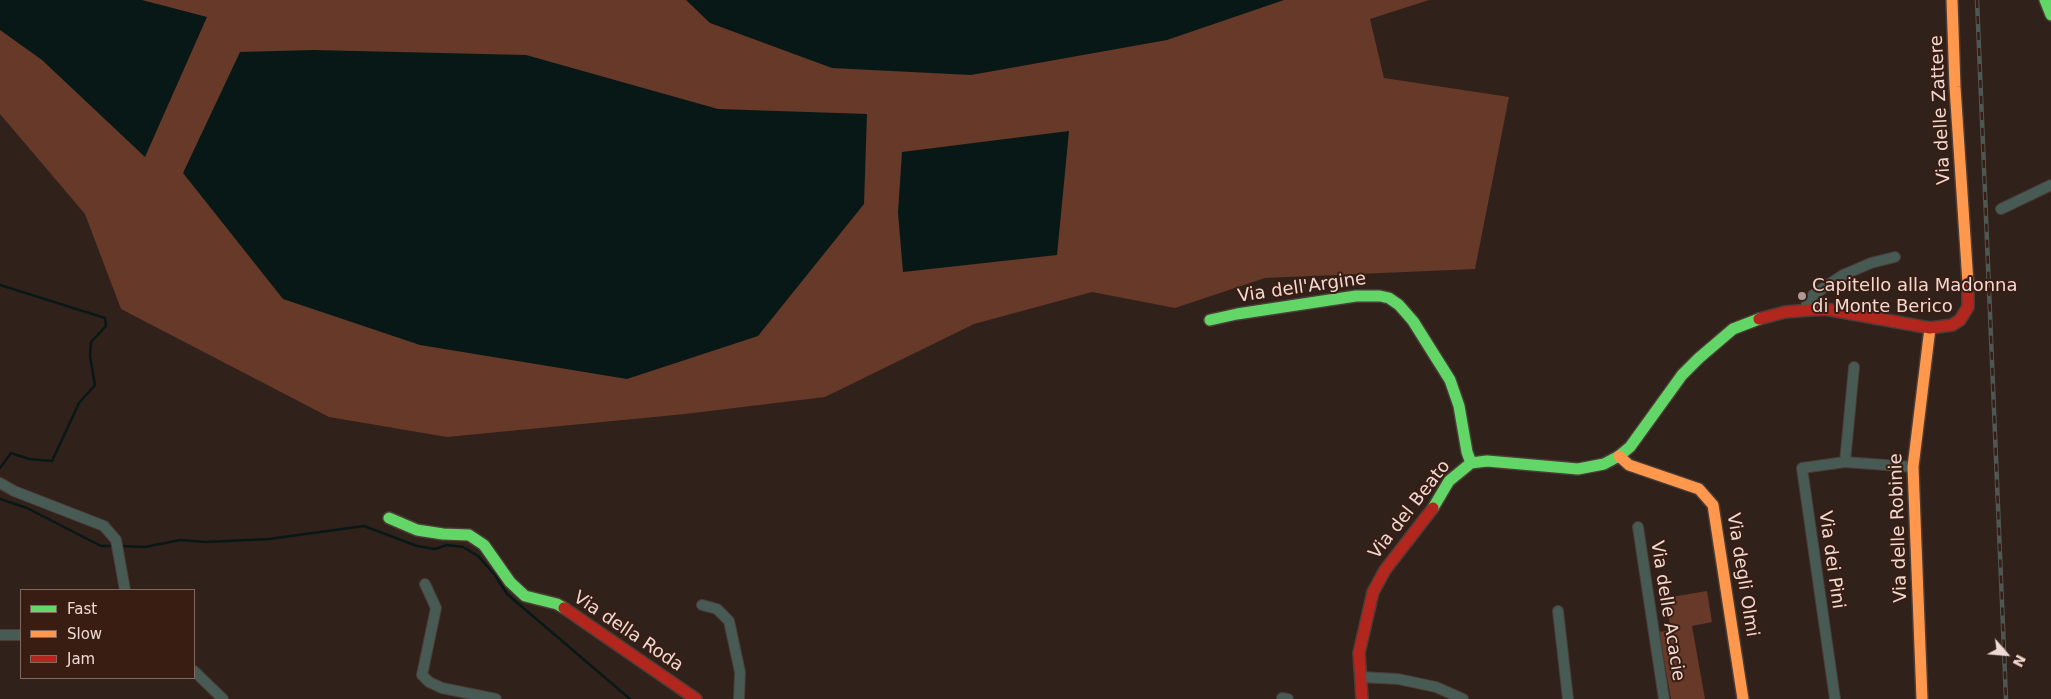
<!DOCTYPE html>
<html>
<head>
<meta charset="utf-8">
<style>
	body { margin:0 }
	#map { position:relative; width:2051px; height:699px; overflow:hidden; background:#31211b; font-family:"DejaVu Sans",sans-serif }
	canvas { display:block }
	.legend { position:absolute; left:20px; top:589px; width:175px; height:90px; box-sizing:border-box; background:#391d13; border:1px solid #816960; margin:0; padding:6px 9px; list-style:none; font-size:15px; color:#eedad3 }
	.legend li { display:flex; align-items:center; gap:10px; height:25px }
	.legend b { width:25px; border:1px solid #816960 }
	.north { position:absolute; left:1981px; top:629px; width:50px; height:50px; -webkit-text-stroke:4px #391d13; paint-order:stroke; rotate:117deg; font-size:14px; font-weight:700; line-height:20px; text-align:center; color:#eedad3 }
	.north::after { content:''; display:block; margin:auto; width:18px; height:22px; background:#eedad3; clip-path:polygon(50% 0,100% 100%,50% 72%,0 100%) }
</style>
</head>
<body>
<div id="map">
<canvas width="2051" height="699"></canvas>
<ul class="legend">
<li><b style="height:6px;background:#63d668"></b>Fast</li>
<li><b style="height:6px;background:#ff974d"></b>Slow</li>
<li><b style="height:6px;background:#b3261e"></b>Jam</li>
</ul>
<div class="north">N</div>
</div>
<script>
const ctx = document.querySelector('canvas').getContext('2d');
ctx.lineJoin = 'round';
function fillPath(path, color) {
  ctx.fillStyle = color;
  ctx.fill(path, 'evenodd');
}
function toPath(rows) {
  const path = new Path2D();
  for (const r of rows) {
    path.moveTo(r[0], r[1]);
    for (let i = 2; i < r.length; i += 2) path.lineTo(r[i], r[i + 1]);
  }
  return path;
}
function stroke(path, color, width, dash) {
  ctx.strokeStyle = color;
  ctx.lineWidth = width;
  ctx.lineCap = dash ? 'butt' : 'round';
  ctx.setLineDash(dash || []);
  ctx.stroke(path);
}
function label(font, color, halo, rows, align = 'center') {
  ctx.font = font + ' "DejaVu Sans",sans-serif';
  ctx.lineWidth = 4;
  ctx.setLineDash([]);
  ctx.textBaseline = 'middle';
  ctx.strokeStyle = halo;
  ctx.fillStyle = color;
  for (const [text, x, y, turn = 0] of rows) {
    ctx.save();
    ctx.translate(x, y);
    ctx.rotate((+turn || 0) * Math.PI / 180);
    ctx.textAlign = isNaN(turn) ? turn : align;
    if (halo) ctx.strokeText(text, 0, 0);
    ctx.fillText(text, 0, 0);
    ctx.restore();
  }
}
const green = toPath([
	[0,0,1429,0,1370,19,1384,78,1509,97,1475,269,1265,278,1175,308,1092,292,974,324,825,397,685,414,447,437,329,417,121,309,85,214,0,114],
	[1707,591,1712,622,1692,626,1705,699,1671,699,1659,632,1671,630,1665,598]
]);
const water = toPath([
	[0,0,142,0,207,17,145,157,42,60,0,30],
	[686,0,1284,0,1167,40,971,75,832,68,710,23],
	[313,50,526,55,718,109,867,114,864,204,758,336,627,379,420,345,283,299,183,173,240,52],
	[1069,131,1057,255,903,272,898,213,902,152]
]);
const stream = toPath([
	[0,285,105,318,106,326,91,342,90,356,95,385,79,403,52,461,29,459,11,453,0,468],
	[0,499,27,508,101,546,115,546],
	[121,546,145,547,180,540,206,542,269,539,364,526,417,546,435,549,447,545,463,547,478,556,495,575,507,594,630,699]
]);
const street = toPath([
	[2001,209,2051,185],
	[1803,311,1813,295,1843,275,1871,263,1895,257],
	[1845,462,1854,367],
	[0,483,14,491,104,526,116,540,125,590],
	[1638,527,1664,699],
	[425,584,436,608,422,675,429,682,442,688,496,699],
	[702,605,717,609,729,621,740,672,739,699],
	[1558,611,1568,699],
	[0,635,21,635],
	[194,671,223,699],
	[1361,677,1398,679,1436,687,1463,699],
	[1282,698,1288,699],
	[1835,699,1802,468,1845,462,1913,467]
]);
const fast = toPath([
	[2045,0,2051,15],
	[1210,320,1237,314,1356,296,1380,296,1389,298,1399,305,1413,321,1450,380,1459,406,1467,452,1471,463],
	[1433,508,1449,481,1471,463,1487,461,1578,469,1604,464,1619,456,1630,447,1682,375,1699,358,1733,329,1759,319],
	[389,518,417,530,443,534,469,535,484,545,510,582,525,596,557,604,564,608]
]);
const slow = toPath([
	[1952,0,1955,87,1968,283],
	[1619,456,1629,465,1699,489,1713,505,1743,699],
	[1922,699,1913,467,1930,328]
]);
const jam = toPath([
	[1759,319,1785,312,1825,309,1930,328,1952,325,1960,320,1968,307,1968,283],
	[564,608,696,699],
	[1362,699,1359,653,1373,592,1385,570,1433,508]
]);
const rail = toPath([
	[1977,0,2006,699]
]);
const markers = [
	[1802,296,5,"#ac9993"]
];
const streetNames = [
	["Via delle Zattere",1941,110,-93],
	["Via dell'Argine",1302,288,-8],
	["Via del Beato",1410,510,-52],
	["Via delle Robinie",1899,528,-92],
	["Via dei Pini",1831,560,82],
	["Via degli Olmi",1742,575,81],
	["Via delle Acacie",1667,611,81],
	["Via della Roda",628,632,34]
];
const poiNames = [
	["Capitello alla Madonna",1812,286],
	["di Monte Berico",1812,307]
];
fillPath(green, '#673928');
fillPath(water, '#081817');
stroke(stream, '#081817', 2.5);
stroke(street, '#4a3c36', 12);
stroke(fast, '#4a3c36', 14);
stroke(slow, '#4a3c36', 14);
stroke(jam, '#4a3c36', 14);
stroke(street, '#485a54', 10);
stroke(fast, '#63d668', 11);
stroke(slow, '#ff974d', 11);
stroke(jam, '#b3261e', 11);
stroke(rail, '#4e5853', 4.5);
stroke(rail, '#391d13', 2.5, [8]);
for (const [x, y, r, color] of markers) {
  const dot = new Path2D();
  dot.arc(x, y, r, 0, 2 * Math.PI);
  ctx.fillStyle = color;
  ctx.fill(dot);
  stroke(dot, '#391d13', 2);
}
label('18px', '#eedad3', '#391d13', streetNames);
label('18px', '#eedad3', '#391d13', poiNames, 'left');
</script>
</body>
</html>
